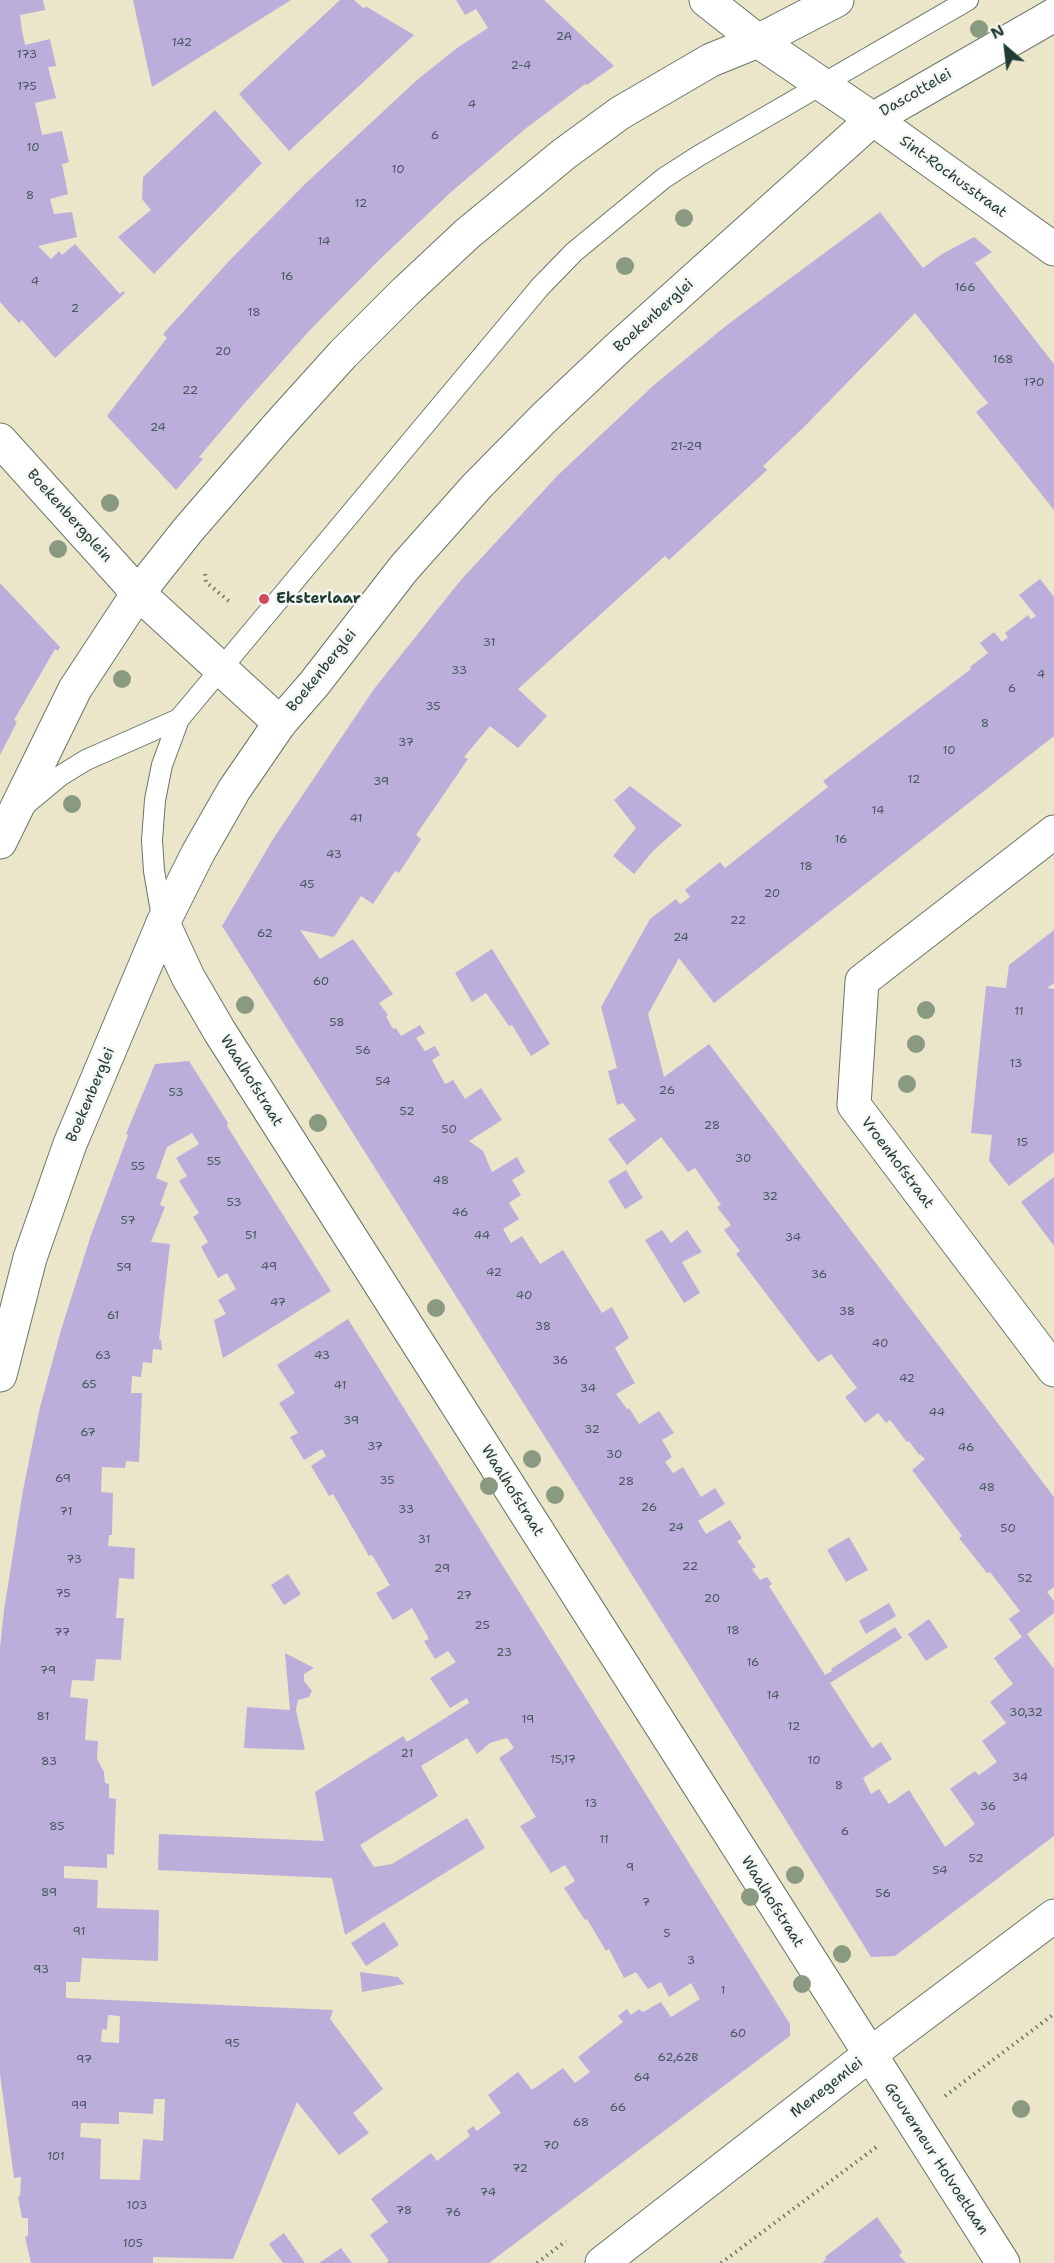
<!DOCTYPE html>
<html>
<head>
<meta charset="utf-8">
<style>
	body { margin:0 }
	#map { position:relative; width:1054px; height:2263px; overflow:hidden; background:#ebe6ca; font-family:"Shantell Sans",sans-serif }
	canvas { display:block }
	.north { position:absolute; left:976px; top:18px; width:60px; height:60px; -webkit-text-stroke:4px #f6f6f2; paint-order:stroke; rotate:332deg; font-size:16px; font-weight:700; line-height:24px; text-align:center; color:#1f3d34 }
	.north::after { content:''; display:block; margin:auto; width:21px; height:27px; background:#1f3d34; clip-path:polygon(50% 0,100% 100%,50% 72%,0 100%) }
</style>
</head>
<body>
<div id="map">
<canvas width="1054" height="2263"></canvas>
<div class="north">N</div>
</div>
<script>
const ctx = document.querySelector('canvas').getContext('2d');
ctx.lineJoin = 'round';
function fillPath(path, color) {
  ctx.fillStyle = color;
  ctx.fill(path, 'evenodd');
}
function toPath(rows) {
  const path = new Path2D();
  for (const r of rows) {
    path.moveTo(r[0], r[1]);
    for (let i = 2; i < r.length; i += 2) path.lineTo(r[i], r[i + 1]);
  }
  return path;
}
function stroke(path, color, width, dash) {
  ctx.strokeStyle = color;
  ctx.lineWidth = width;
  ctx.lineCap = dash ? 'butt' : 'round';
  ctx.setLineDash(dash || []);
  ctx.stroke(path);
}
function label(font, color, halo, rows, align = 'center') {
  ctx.font = font + ' "Shantell Sans",sans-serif';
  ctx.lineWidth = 5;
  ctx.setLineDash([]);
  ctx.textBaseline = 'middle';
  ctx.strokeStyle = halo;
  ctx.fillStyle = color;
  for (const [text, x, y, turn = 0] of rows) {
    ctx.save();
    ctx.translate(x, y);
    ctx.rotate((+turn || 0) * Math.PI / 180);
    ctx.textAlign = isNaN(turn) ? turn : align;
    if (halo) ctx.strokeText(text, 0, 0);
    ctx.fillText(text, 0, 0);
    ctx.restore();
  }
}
const building = toPath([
	[0,0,43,0,45,10,20,15,22,30,25,45,50,39,56,66,48,67,56,98,35,103,42,135,62,131,69,162,62,164,68,194,50,199,54,214,72,212,77,237,38,246,51,259,59,251,62,255,75,244,120,294,123,291,125,293,55,358,22,320,19,323,0,302],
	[133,0,291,0,152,87],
	[340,0,354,0,363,8,367,7,414,35,289,151,239,94],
	[456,0,544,0,614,66,587,85,585,84,525,129,450,193,378,261,309,331,244,404,199,457,203,459,176,490,107,416,167,338,163,334,230,260,305,184,417,80,457,48,488,28,476,9,465,15],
	[215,110,262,163,154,274,118,237,151,210,142,199,143,177],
	[880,212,923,268,942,254,974,237,992,252,975,263,1054,364,1054,510,976,412,988,403,915,313,803,428,763,466,767,470,669,560,665,556,518,689,547,716,518,748,490,726,464,757,468,759,416,835,421,839,399,873,395,871,373,904,361,896,334,937,300,930,320,959,353,939,393,994,379,1003,388,1015,386,1016,393,1029,396,1028,401,1036,420,1025,425,1033,416,1038,425,1051,435,1046,440,1055,432,1060,445,1084,453,1080,465,1099,481,1088,502,1120,469,1141,483,1151,492,1172,517,1157,525,1172,512,1180,521,1195,509,1203,519,1219,503,1229,511,1243,522,1236,540,1264,563,1250,602,1313,612,1307,629,1338,615,1348,635,1383,616,1394,627,1409,629,1408,639,1424,659,1411,674,1433,662,1440,672,1457,665,1462,673,1473,683,1467,701,1497,715,1488,725,1504,698,1521,706,1534,730,1520,742,1538,737,1541,756,1567,752,1569,760,1580,767,1577,772,1584,769,1586,825,1675,832,1671,831,1669,895,1627,902,1638,830,1683,872,1748,881,1742,892,1759,863,1778,871,1794,879,1789,889,1804,909,1790,945,1847,975,1824,950,1789,975,1771,979,1775,997,1762,982,1741,1006,1723,990,1702,1013,1684,994,1658,1022,1637,1009,1619,1020,1611,990,1572,987,1573,959,1538,962,1536,912,1470,925,1459,920,1454,919,1455,909,1441,907,1442,890,1420,886,1423,878,1413,865,1423,845,1397,857,1388,831,1354,818,1362,736,1254,740,1251,724,1230,731,1225,717,1207,721,1205,695,1168,688,1172,661,1137,627,1165,608,1139,636,1120,623,1103,617,1105,608,1071,617,1068,601,1007,650,919,676,899,680,904,690,897,685,890,720,862,725,868,828,787,823,781,971,669,970,667,988,653,980,643,994,632,1002,642,1008,637,1005,633,1028,615,1031,619,1036,616,1019,595,1040,579,1054,597,1054,736,714,1003,679,958,648,1014,664,1077,709,1044,1054,1497,1054,1587,1047,1592,1054,1601,1054,1613,1027,1634,1054,1669,1054,1836,895,1956,871,1957,696,1676,222,926,273,839,374,689,460,581,558,475,654,385,727,325],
	[0,583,60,647,58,651,55,649,14,720,17,722,0,755],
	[630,786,682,825,653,851,634,874,613,856,636,828,614,800],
	[1054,930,1054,983,1047,988,1054,989,1054,1152,1009,1186,989,1161,992,1135,971,1133,986,986,1006,988,1009,965],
	[492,949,550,1044,531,1056,512,1025,509,1026,486,993,472,1002,455,973],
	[189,1061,228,1123,227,1126,331,1291,223,1358,214,1320,226,1314,218,1300,236,1289,227,1273,218,1278,201,1247,208,1242,193,1217,199,1213,179,1181,187,1176,176,1158,199,1144,192,1133,167,1147,156,1178,168,1183,160,1205,165,1207,151,1242,170,1244,159,1340,161,1340,162,1350,153,1349,152,1363,143,1362,141,1377,132,1376,131,1393,142,1393,139,1462,126,1461,125,1468,102,1467,101,1492,113,1493,112,1535,109,1535,108,1546,135,1548,134,1579,119,1578,116,1618,124,1618,121,1660,96,1659,94,1681,72,1680,70,1697,88,1699,85,1740,98,1741,97,1759,104,1772,105,1783,109,1784,109,1798,116,1799,114,1855,107,1854,107,1868,64,1866,64,1878,98,1880,97,1908,159,1910,158,1961,82,1958,80,1982,66,1982,66,1998,333,2010,330,2019,383,2089,353,2113,369,2133,339,2155,297,2102,233,2259,153,2257,153,2263,31,2263,25,2237,28,2236,28,2218,22,2218,18,2197,20,2196,21,2177,14,2178,0,2074,0,1649,4,1610,23,1490,40,1407,61,1330,91,1235,127,1138,128,1135,126,1134,155,1064],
	[108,2015,120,2016,119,2043,101,2042,102,2029,107,2030],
	[154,2099,165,2099,163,2141,143,2139,140,2180,100,2179,101,2139,80,2137,81,2123,119,2124,119,2112,153,2114],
	[626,1170,643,1198,625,1209,608,1181],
	[1054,1177,1054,1246,1021,1202],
	[662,1230,671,1243,687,1230,702,1252,682,1262,700,1293,684,1303,645,1240],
	[348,1319,790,2024,790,2036,489,2263,386,2263,389,2261,370,2235,388,2222,371,2199,431,2153,437,2161,470,2136,467,2131,473,2126,477,2131,501,2113,488,2095,518,2072,532,2090,563,2068,575,2083,590,2072,578,2057,623,2022,618,2016,627,2009,631,2015,639,2009,643,2012,661,2002,671,2017,700,1999,691,1983,669,1997,661,1982,648,1989,636,1972,624,1978,609,1949,606,1951,587,1919,585,1920,564,1888,575,1881,565,1865,551,1873,520,1826,536,1817,499,1758,514,1748,507,1738,490,1743,477,1754,467,1738,421,1766,438,1796,360,1845,374,1867,392,1864,467,1818,485,1848,345,1935,332,1878,158,1870,159,1834,324,1841,315,1792,403,1736,407,1742,469,1703,467,1698,450,1708,430,1678,456,1662,448,1651,435,1659,424,1641,429,1639,412,1608,393,1620,376,1593,390,1585,388,1582,372,1555,369,1556,333,1494,329,1496,311,1466,326,1456,322,1449,304,1460,290,1437,298,1433,279,1403,295,1393,277,1365],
	[849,1537,868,1570,846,1582,827,1550],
	[288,1574,301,1594,284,1605,271,1585],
	[889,1603,896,1616,866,1634,859,1621],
	[929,1619,948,1647,926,1661,908,1634],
	[285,1653,314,1668,304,1674,304,1681,312,1691,309,1697,298,1700,296,1710,305,1750,244,1748,247,1707,290,1710],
	[384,1922,399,1945,366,1966,351,1943],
	[360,1972,398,1977,404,1984,362,1992],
	[877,2217,902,2252,899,2255,906,2263,822,2263,826,2259,825,2257],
	[284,2233,305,2263,283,2263,269,2244],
	[341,2248,352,2263,319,2263,328,2257]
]);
const path = toPath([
	[205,574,206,582,231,603],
	[945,2096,1054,2014],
	[537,2263,566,2241],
	[721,2263,879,2145]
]);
const service = toPath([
	[25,805,60,776,86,760,179,719],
	[163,923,154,871,152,840,155,800,162,765,179,719,540,287,574,252,664,178,700,155,968,0]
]);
const minor = toPath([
	[706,0,758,41,873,119,1054,249],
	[0,440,138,593,280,723],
	[1054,832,862,981,854,1105,1054,1370],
	[163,923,188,977,220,1032,1003,2263],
	[602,2263,869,2055,1054,1916]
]);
const tertiary = toPath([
	[0,842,75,689,138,593,188,530,278,426,343,354,405,292,467,234,564,154,620,113,711,60,758,41,837,0],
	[0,1375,30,1258,70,1144,163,923,198,853,234,790,280,723,314,684,404,568,477,486,544,418,619,347,873,119,1054,15]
]);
const trees = [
	[979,29],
	[684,218],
	[625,266],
	[110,503],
	[58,549],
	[122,679],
	[72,804],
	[245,1005],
	[926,1010],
	[916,1044],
	[907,1084],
	[318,1123],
	[436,1308],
	[532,1459],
	[489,1486],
	[555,1495],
	[795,1875],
	[750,1897],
	[842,1954],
	[802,1984],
	[1021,2109]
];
const markers = [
	[264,599,6,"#d1495b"]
];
const numberNames = [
	["2A",564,37],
	["142",182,43],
	["173",27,55],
	["2-4",521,66],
	["175",27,87],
	["4",472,105],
	["6",435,136],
	["10",33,148],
	["10",398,170],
	["8",30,196],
	["12",361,204],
	["14",324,242],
	["16",287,277],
	["4",35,282],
	["166",965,288],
	["2",75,309],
	["18",254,313],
	["20",223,352],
	["168",1003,360],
	["170",1034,383],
	["22",190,391],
	["24",158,428],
	["21-29",686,447],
	["31",489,643],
	["33",459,671],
	["4",1041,675],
	["6",1012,689],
	["35",433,707],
	["8",985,724],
	["37",406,743],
	["10",949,751],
	["12",914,780],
	["39",381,782],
	["14",878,811],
	["41",356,819],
	["16",841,840],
	["43",334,855],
	["18",806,867],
	["45",307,885],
	["20",772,894],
	["22",738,921],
	["62",265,934],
	["24",681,938],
	["60",321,982],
	["11",1019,1012],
	["58",337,1023],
	["56",363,1051],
	["13",1016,1064],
	["54",383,1082],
	["26",667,1091],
	["53",176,1093],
	["52",407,1112],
	["28",712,1126],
	["50",449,1130],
	["15",1022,1143],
	["30",743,1159],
	["55",214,1162],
	["55",138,1167],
	["48",441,1181],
	["32",770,1197],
	["53",234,1203],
	["46",460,1213],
	["57",128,1221],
	["51",251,1236],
	["44",482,1236],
	["34",793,1238],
	["49",269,1267],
	["59",124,1268],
	["42",494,1273],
	["36",819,1275],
	["40",524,1296],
	["47",278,1303],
	["38",847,1312],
	["61",113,1316],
	["38",543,1327],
	["40",880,1344],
	["63",103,1356],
	["43",322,1356],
	["36",560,1361],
	["42",907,1379],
	["65",89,1385],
	["41",340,1386],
	["34",588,1389],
	["44",937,1413],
	["39",351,1421],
	["32",592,1430],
	["67",88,1433],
	["37",375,1447],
	["46",966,1448],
	["30",614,1455],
	["69",63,1479],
	["35",387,1481],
	["28",626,1482],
	["48",987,1488],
	["26",649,1508],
	["33",406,1510],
	["71",66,1512],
	["24",676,1528],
	["50",1008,1529],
	["31",424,1540],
	["73",74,1560],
	["22",690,1567],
	["29",442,1569],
	["52",1025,1579],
	["75",63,1594],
	["27",464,1596],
	["20",712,1599],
	["25",482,1626],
	["18",733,1631],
	["77",62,1633],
	["23",504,1653],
	["16",753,1663],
	["79",48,1671],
	["14",773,1696],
	["30,32",1026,1713],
	["81",43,1717],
	["19",528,1720],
	["12",794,1727],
	["21",407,1754],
	["15,17",563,1760],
	["10",814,1761],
	["83",49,1762],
	["34",1020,1778],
	["8",839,1786],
	["13",591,1804],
	["36",988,1807],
	["85",57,1827],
	["6",845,1832],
	["11",604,1840],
	["52",976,1859],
	["9",630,1868],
	["54",940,1871],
	["89",49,1893],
	["56",883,1894],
	["7",646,1903],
	["91",79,1932],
	["5",667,1934],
	["3",691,1961],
	["93",41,1970],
	["1",723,1991],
	["60",738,2034],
	["95",232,2044],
	["62,62B",678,2058],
	["97",84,2060],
	["64",642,2078],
	["99",79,2106],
	["66",618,2108],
	["68",581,2123],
	["70",551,2146],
	["101",56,2157],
	["72",520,2169],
	["74",488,2193],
	["103",137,2206],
	["78",404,2211],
	["76",453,2213],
	["105",133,2244]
];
const streetNames = [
	["Dascottelei",916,93,-30],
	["Sint-Rochusstraat",953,177,36],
	["Boekenberglei",654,316,-42],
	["Boekenbergplein",69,516,48],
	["Boekenberglei",322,671,-51],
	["Waalhofstraat",251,1081,58],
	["Boekenberglei",91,1095,-67],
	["Vroenhofstraat",897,1163,53],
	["Waalhofstraat",512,1491,58],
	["Waalhofstraat",772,1902,58],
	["Menegemlei",827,2088,-38],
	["Gouverneur Holvoetlaan",936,2159,57]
];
const poiNames = [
	["Eksterlaar",276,599]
];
fillPath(building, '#bbaedb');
stroke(service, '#667868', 22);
stroke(minor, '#667868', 35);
stroke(tertiary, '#667868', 35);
stroke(path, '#667868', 4, [1.5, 4.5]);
stroke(service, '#fff', 20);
stroke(minor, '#fff', 33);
stroke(tertiary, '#fff', 33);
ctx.fillStyle = '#8a9a80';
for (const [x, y] of trees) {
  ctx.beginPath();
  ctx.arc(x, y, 9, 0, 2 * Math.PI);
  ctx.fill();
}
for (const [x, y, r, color] of markers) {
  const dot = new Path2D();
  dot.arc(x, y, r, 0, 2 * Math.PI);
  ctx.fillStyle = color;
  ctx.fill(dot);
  stroke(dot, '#f6f6f2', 2);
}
label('12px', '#46595e', null, numberNames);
label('15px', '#1f3d34', '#f6f6f2', streetNames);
label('bold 15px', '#1f3d34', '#f6f6f2', poiNames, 'left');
</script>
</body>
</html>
